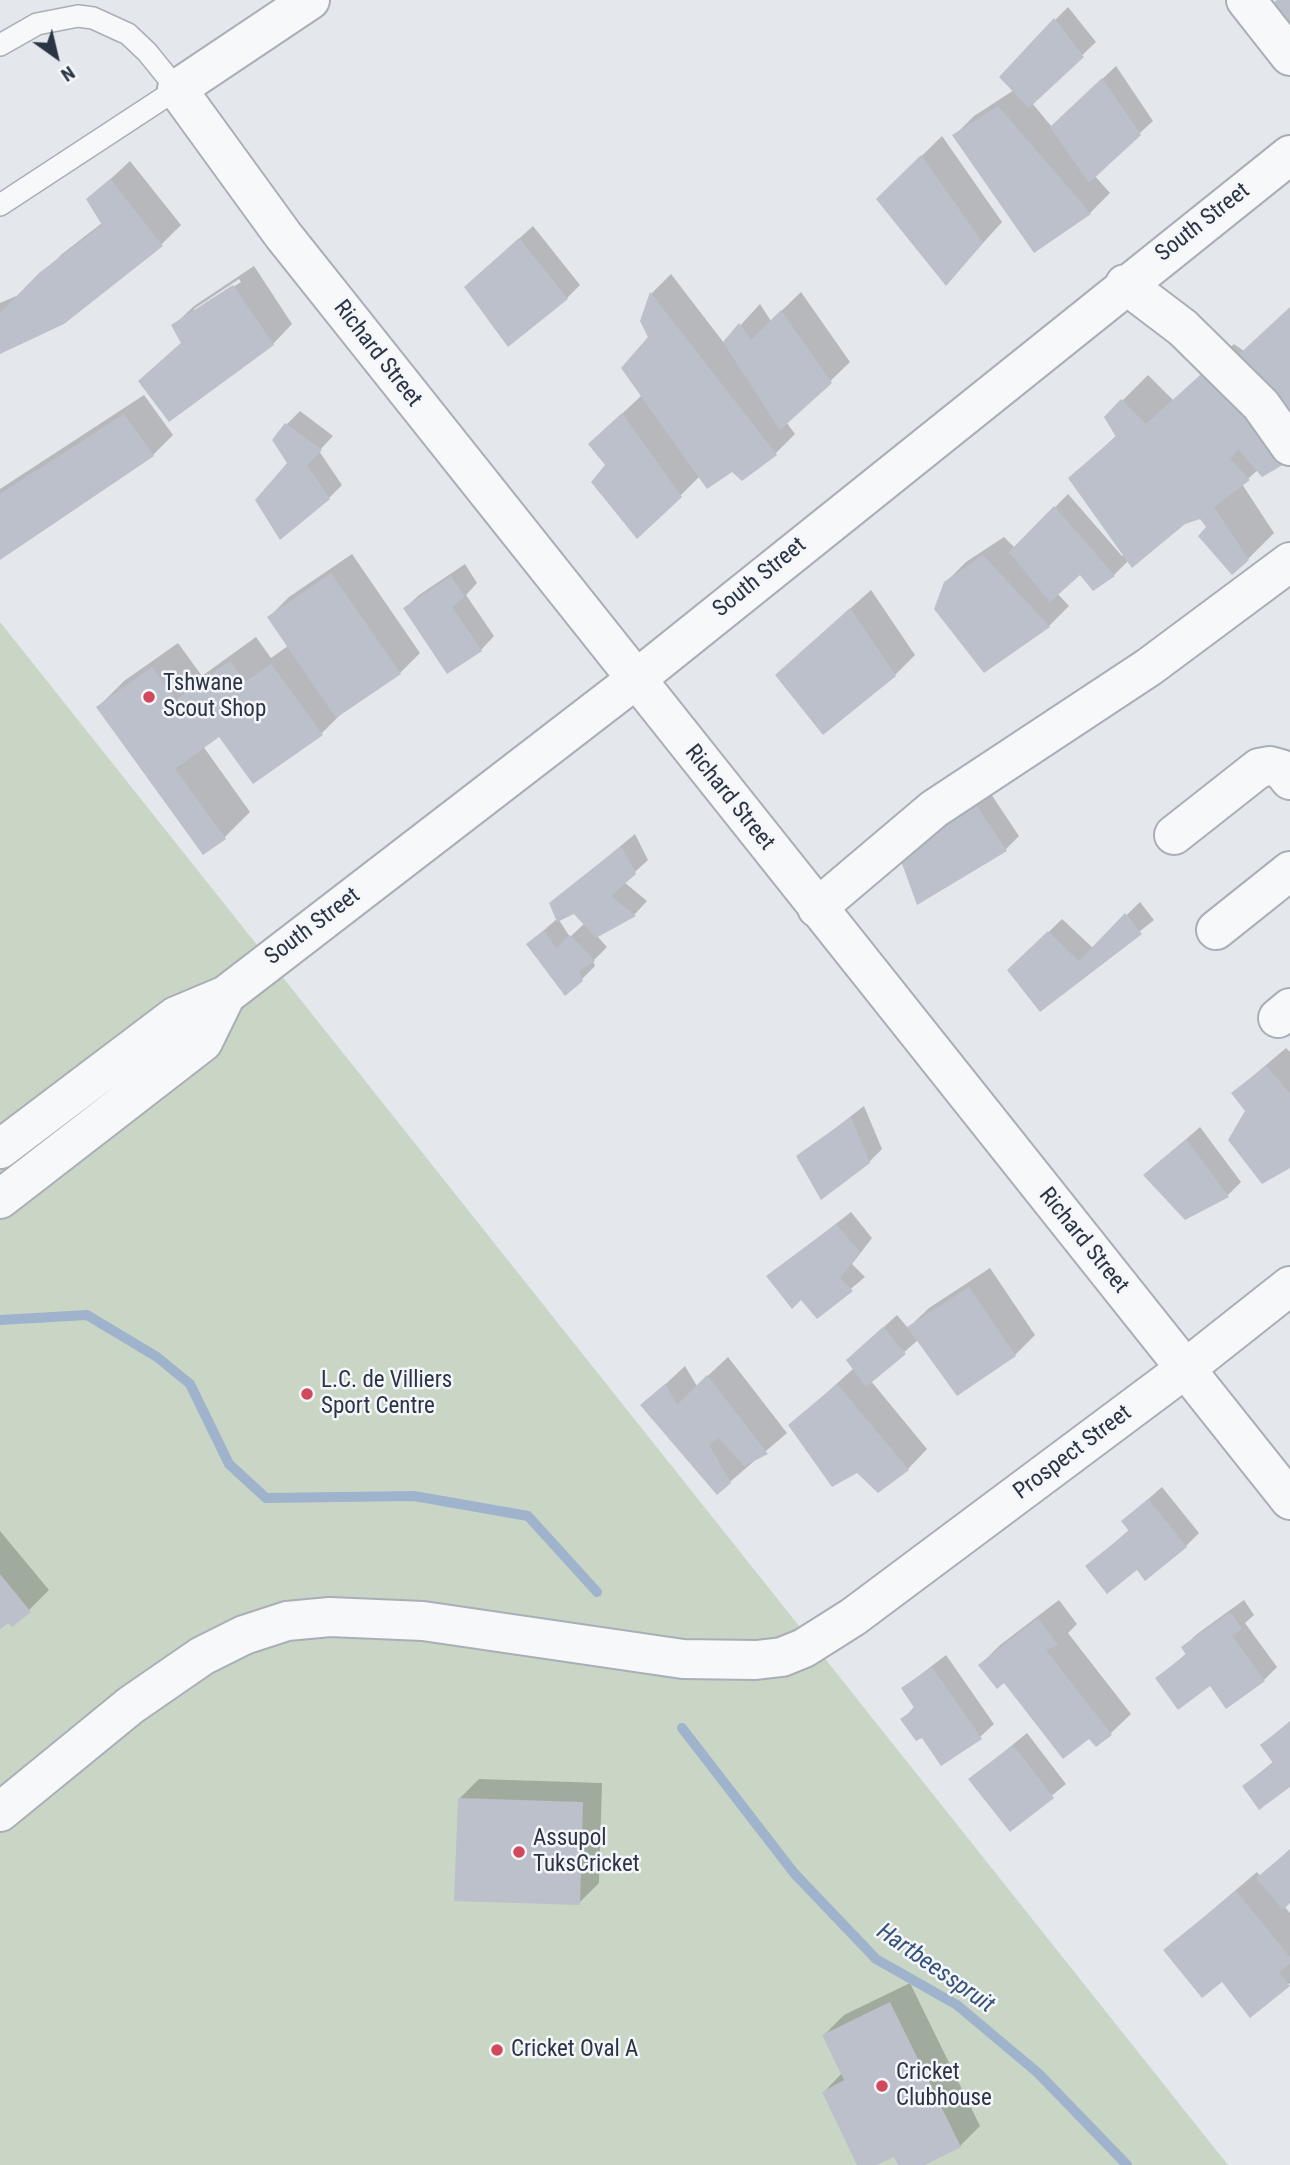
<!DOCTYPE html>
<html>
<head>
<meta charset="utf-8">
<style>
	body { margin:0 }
	#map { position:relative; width:1290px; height:2165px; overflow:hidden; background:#e4e7ec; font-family:"Roboto Condensed",sans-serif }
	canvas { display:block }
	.north { position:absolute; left:21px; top:21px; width:70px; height:70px; -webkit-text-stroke:5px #f4f6f9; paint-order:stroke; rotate:146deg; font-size:19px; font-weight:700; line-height:28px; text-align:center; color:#2b3445 }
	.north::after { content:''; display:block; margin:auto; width:24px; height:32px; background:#2b3445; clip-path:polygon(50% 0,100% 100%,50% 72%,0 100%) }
</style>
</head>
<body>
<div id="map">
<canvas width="1290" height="2165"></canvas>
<div class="north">N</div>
</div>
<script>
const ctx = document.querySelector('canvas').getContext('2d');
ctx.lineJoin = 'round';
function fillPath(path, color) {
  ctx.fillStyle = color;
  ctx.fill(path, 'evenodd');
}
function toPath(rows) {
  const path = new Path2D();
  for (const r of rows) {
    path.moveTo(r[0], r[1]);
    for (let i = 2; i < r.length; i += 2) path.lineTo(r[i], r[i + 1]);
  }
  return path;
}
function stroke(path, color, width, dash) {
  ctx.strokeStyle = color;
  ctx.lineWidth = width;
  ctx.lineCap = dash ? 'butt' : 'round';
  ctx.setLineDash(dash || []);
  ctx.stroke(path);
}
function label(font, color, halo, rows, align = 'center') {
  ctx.font = font + ' "Roboto Condensed",sans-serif';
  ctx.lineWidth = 5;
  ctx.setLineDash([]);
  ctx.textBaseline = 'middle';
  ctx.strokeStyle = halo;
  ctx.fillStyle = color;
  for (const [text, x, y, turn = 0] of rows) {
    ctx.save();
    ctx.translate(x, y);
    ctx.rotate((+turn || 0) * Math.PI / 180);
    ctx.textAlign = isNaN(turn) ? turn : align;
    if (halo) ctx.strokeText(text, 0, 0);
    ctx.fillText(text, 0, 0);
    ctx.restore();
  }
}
const green = toPath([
	[0,622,1228,2165,0,2165]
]);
const shadow = toPath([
	[1068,7,1096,42,1032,103,1052,127,1116,66,1153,121,1094,175,1110,193,1090,213,1035,250,954,136,974,116,1014,90,1055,20],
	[942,136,1002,222,946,284,878,199],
	[130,161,181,225,161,245,0,352,0,303,21,294,62,254,102,223,89,199],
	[533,226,580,285,567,298,480,274],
	[254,266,292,324,273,344,140,381,182,342,174,325,194,306],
	[239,279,241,282,194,313,194,309],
	[671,274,724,343,760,304,771,321,801,292,850,362,787,423,795,434,775,454,732,470,700,476,680,496,608,465,590,444,642,395,650,338,642,320,652,293],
	[1290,308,1258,470,1242,484,1274,533,1248,559,1208,528,1201,517,1184,522,1128,561,1114,575,1080,573,1057,593,1069,606,1049,626,984,670,945,583,966,562,1004,537,1015,548,1068,494,1122,556,1124,555,1070,478,1117,435,1106,417,1148,375,1173,400,1234,344,1244,351],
	[144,395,173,435,153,455,0,558,0,489],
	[300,411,333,436,319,451,342,485,329,498,289,463,287,424],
	[352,554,420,653,400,673,346,709,322,733,220,734,203,746,250,812,224,838,98,707,124,681,178,643,202,676,256,637,271,658,288,646,269,617,289,597],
	[465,564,477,583,466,595,494,636,481,650,405,608,419,595],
	[871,590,915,655,895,675,798,655],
	[987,788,1019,836,1006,849,918,903,903,861],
	[635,834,648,860,624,882,647,901,635,914,597,936,607,947,593,961,595,966,582,979,528,944,558,918,551,904],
	[575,912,585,923,570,937,559,920],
	[1140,902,1154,920,1041,1010,1010,970,1062,919,1093,948],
	[1286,1048,1290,1052,1290,1166,1233,1093],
	[864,1106,882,1149,869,1162,798,1157],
	[1200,1127,1241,1182,1228,1195,1185,1218,1145,1175],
	[851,1212,872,1238,852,1264,865,1277,817,1317,801,1297,769,1276],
	[990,1268,1035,1335,1015,1355,918,1340,871,1381,927,1449,908,1469,857,1471,791,1425,854,1368,862,1347,897,1315,908,1328,929,1308],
	[728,1357,787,1433,717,1493,643,1405,685,1366,697,1386],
	[1162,1487,1199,1533,1186,1546,1137,1568,1088,1566,1130,1529,1123,1521],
	[0,1531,49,1590,29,1610,0,1627],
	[1059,1600,1077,1624,1068,1633,1131,1714,1111,1733,1089,1736,980,1665,1000,1645],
	[1244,1600,1254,1615,1245,1623,1277,1667,1264,1680,1211,1684,1157,1678,1187,1653,1183,1647,1197,1634],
	[946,1655,994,1724,980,1737,922,1735,903,1719,915,1706,903,1688],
	[1290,1721,1290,1785,1244,1786,1274,1761,1262,1745],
	[1027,1733,1066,1784,1010,1830,971,1779],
	[479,1779,602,1783,599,1883,579,1903,459,1799],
	[1290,1849,1290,1901,1284,1906,1290,1913,1290,1983,1251,2015,1222,1979,1165,1950,1257,1872,1260,1876],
	[910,1983,980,2126,960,2146,921,2165,900,2165,895,2154,872,2165,859,2165,824,2092,842,2073,824,2035,844,2015]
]);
const stream = toPath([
	[0,1320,87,1315,157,1357,190,1384,229,1464,266,1498,414,1496,528,1516,597,1592],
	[682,1728,794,1873,876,1959,957,2005,1038,2073,1127,2165]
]);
const building = toPath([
	[1277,0,1290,0,1290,46,1262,11],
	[1054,18,1084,57,1029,108,999,77],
	[1102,78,1141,135,1089,183,1050,127],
	[998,106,1091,214,1034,253,952,135],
	[921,155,983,243,946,286,876,199],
	[110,179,163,246,64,324,0,354,0,313,39,273,102,225,86,199],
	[519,238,568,299,508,347,464,287],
	[233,285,274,345,169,422,138,381,181,343,171,325],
	[650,292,777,455,742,481,732,472,707,489,621,368,648,337,640,321],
	[1290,307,1290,423,1235,358],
	[781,310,832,383,780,430,723,342,739,323,751,340],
	[1207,369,1286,463,1262,477,1238,449,1230,459,1250,480,1214,507,1249,560,1232,575,1198,536,1206,527,1200,519,1185,524,1132,568,1068,478,1116,437,1104,417,1121,399,1146,424],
	[622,413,682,497,637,539,591,482,605,465,588,444],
	[124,414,154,456,0,560,0,494],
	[285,423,322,450,307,465,330,499,280,540,255,500,287,463,272,440],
	[1054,506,1115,576,1093,591,1080,575,1050,602,1009,552],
	[983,555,1050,627,984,673,934,609,944,582],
	[331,573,401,674,336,718,267,617],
	[451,576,465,597,452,607,482,651,447,674,403,608],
	[850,608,896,676,823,735,775,675],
	[230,661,245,682,271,664,323,735,253,784,219,737,175,769,226,839,203,855,96,707,152,667,176,700],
	[973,800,1007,851,917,905,901,861],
	[621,846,636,874,611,896,636,916,596,938,574,914,557,922,549,903],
	[1125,913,1142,934,1040,1012,1007,970,1048,931,1079,961],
	[544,930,556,948,570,935,595,961,579,971,583,981,565,996,526,944],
	[1266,1066,1290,1093,1290,1168,1262,1184,1228,1140,1245,1111,1231,1093],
	[851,1117,870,1163,821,1200,796,1156],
	[1186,1139,1229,1197,1185,1220,1143,1175],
	[836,1224,860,1252,840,1278,853,1291,817,1319,801,1300,792,1309,766,1276],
	[969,1287,1016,1356,957,1396,907,1327],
	[883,1327,906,1354,866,1387,846,1360],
	[707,1375,768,1454,744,1466,719,1438,709,1445,731,1483,717,1495,640,1405,665,1384,677,1405],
	[837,1384,909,1470,878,1493,857,1473,832,1487,788,1425],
	[1148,1499,1187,1547,1145,1581,1137,1570,1107,1594,1085,1566,1129,1531,1121,1521],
	[0,1574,31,1612,12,1627,8,1623,0,1630],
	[1230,1612,1242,1629,1232,1636,1265,1681,1226,1709,1210,1686,1178,1710,1155,1678,1186,1655,1181,1647],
	[1038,1618,1058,1645,1046,1650,1112,1735,1096,1747,1089,1739,1063,1759,1004,1683,997,1689,978,1665],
	[932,1667,982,1739,941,1766,922,1738,916,1741,900,1719,915,1709,901,1688],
	[1290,1722,1290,1787,1259,1810,1242,1786,1273,1763,1260,1745],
	[1013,1745,1054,1798,1010,1832,968,1779],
	[458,1798,583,1802,580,1905,454,1901],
	[1290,1850,1290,1903,1283,1910,1256,1878],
	[1236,1891,1290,1957,1290,1964,1279,1972,1290,1986,1250,2018,1222,1982,1202,1998,1163,1950],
	[890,2002,961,2147,925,2165,898,2165,894,2157,876,2165,857,2165,822,2092,844,2080,822,2035]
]);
const service = toPath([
	[0,45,37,24,78,16,93,18,128,34,147,52,177,89,0,205]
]);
const minor = toPath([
	[310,0,177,89,283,235,1290,1500],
	[1246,0,1290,56],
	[1125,284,1183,328,1261,405,1290,446],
	[1174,835,1259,768,1270,766,1281,769,1290,780],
	[817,908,934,809,1149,667,1290,562],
	[1216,930,1290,871],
	[1278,1018,1290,1008],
	[0,1149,176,1016,226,995,635,680,1290,155],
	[0,1199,203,1042,226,995],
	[0,1812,131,1705,202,1656,244,1635,287,1621,330,1617,423,1621,683,1659,756,1660,782,1657,804,1648,853,1617,1185,1369,1290,1286]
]);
const markers = [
	[149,697,7,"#d1495b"],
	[307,1394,7,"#d1495b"],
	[519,1852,7,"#d1495b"],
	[497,2050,7,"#d1495b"],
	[882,2086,7,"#d1495b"]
];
const streetNames = [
	["South Street",1203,223,-38],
	["Richard Street",377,354,52],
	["South Street",760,578,-39],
	["Richard Street",729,798,51],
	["South Street",313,927,-37],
	["Richard Street",1083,1241,51],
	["Prospect Street",1073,1453,-37]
];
const poiNames = [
	["Tshwane",163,684],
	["Scout Shop",163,710],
	["L.C. de Villiers",321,1381],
	["Sport Centre",321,1407],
	["Assupol",533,1839],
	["TuksCricket",533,1865],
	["Cricket Oval A",511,2050],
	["Cricket",896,2073],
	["Clubhouse",896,2099]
];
const waterNames = [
	["Hartbeesspruit",935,1969,35]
];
fillPath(green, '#c9d6c5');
fillPath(shadow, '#0003');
stroke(stream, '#9fb4cc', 10);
fillPath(building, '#bbc0ca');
stroke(service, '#a9aeb7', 24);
stroke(minor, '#a9aeb7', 42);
stroke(service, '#f7f8fa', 21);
stroke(minor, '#f7f8fa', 38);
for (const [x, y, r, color] of markers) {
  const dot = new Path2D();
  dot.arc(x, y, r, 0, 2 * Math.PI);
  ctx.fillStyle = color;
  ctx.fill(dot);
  stroke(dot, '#f4f6f9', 2.5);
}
label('23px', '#2b3445', '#f4f6f9', streetNames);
label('23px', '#2b3445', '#f4f6f9', poiNames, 'left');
label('italic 24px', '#34527a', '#f4f6f9', waterNames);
</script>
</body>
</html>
